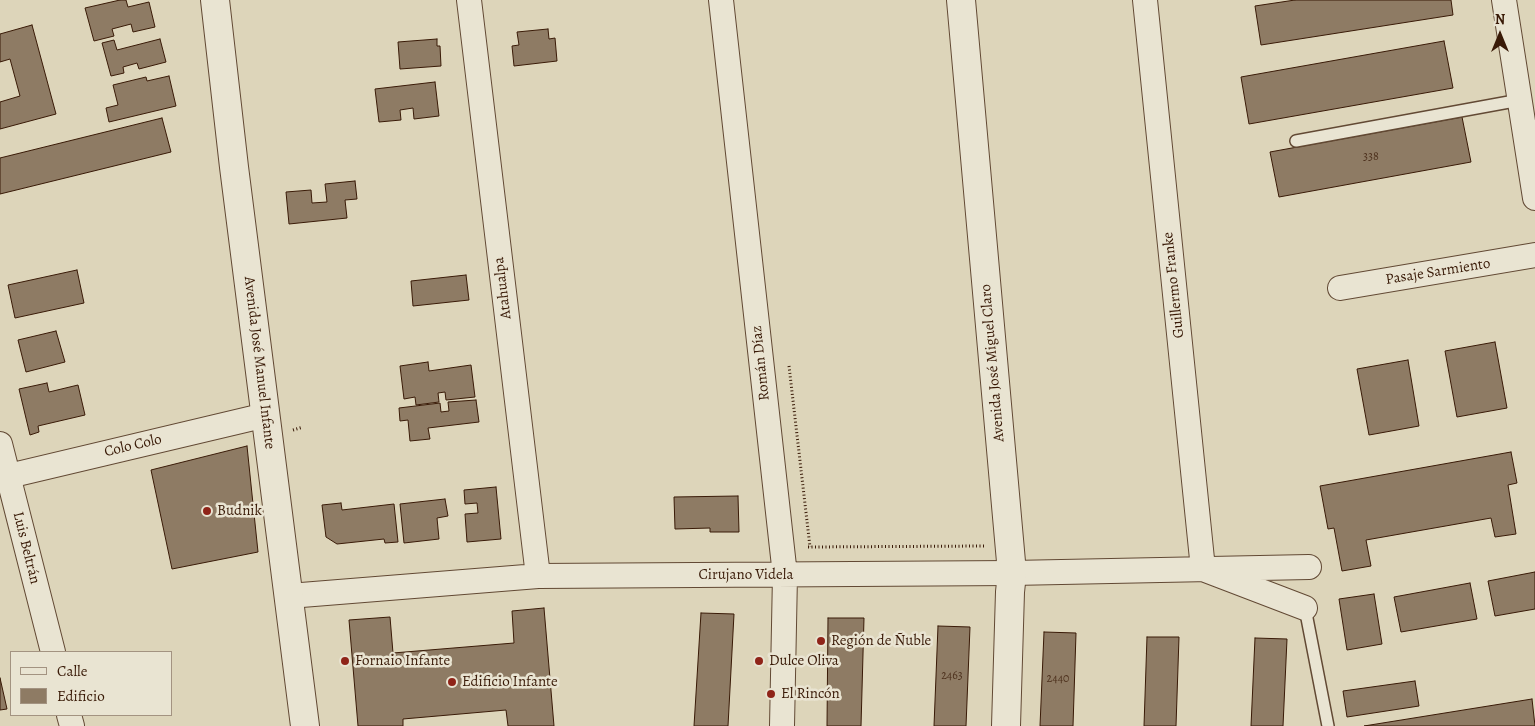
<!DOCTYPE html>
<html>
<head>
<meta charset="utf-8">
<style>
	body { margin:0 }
	#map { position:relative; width:1535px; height:726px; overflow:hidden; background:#ddd5ba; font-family:Alegreya,serif }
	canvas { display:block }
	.legend { position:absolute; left:10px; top:651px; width:162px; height:65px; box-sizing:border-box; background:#e9e4d2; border:1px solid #a39381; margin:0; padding:6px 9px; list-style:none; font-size:15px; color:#391a07 }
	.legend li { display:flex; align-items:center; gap:10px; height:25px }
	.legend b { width:25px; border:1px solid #a39381 }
	.north { position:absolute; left:1475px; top:10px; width:50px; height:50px; -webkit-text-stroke:4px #e9e4d2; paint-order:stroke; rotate:0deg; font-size:14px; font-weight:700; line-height:20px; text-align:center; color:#391a07 }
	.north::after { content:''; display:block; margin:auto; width:18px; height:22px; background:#391a07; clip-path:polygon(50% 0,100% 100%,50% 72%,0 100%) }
</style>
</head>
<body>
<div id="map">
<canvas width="1535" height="726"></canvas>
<ul class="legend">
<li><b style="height:6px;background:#e9e4d2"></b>Calle</li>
<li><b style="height:14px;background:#8e7b64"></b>Edificio</li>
</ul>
<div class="north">N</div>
</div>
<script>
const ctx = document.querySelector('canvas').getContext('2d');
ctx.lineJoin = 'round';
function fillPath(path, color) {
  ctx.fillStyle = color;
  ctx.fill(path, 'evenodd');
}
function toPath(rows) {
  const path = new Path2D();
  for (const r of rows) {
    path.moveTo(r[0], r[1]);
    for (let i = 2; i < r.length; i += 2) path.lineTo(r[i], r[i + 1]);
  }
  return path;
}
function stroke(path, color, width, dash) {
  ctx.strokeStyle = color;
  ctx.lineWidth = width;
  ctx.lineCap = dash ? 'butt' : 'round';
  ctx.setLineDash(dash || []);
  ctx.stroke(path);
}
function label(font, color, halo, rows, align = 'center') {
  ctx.font = font + ' Alegreya,serif';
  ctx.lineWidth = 5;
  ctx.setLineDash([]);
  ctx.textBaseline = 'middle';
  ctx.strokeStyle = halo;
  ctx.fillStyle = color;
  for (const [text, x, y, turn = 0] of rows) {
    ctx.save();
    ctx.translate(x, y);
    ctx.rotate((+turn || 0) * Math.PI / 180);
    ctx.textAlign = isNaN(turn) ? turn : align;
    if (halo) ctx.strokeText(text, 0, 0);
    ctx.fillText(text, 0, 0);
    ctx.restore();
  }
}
const building = toPath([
	[120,0,126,0,128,7,149,2,155,27,133,32,131,24,112,29,114,36,94,41,85,8,120,0],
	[1295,0,1451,0,1453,15,1261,45,1255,6,1295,0],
	[32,25,56,114,0,129,0,102,20,96,10,59,0,62,0,34,32,25],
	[548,29,549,39,555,38,557,61,514,66,512,46,519,45,517,32,548,29],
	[160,39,166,62,139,69,137,63,123,67,124,73,111,76,102,43,114,40,117,50,160,39],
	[437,39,437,46,440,46,441,66,400,69,398,42,437,39],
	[1444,41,1453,88,1249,124,1241,77,1444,41],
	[169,76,176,106,109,122,106,108,118,105,113,85,146,77,147,81,169,76],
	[435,82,439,116,414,119,413,108,400,110,401,120,379,122,375,89,435,82],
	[1462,117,1471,162,1279,197,1270,152,1462,117],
	[162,118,171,152,0,194,0,158,162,118],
	[355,181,357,199,345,200,347,218,289,224,286,192,311,190,312,203,327,202,325,184,355,181],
	[77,270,84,303,15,318,8,285,77,270],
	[466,275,469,300,413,306,411,281,466,275],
	[56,331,65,362,26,372,18,340,56,331],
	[1495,342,1507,408,1457,417,1445,351,1495,342],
	[1408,360,1419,426,1369,435,1357,369,1408,360],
	[428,362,429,371,471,365,475,397,446,400,445,392,438,393,439,402,416,405,415,397,404,399,400,366,428,362],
	[47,383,49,392,78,385,85,415,38,426,39,432,30,435,19,389,47,383],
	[476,400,479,422,428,428,430,439,410,441,408,420,400,421,399,408,440,403,441,412,449,411,448,402,476,400],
	[247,446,258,552,172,569,151,470,247,446],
	[1511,452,1517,483,1508,485,1516,534,1495,537,1491,518,1366,540,1371,566,1342,571,1334,528,1328,529,1320,486,1511,452],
	[496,487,501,539,467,542,465,514,478,513,477,503,465,504,464,490,496,487],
	[738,496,739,532,710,532,710,528,675,529,674,497,738,496],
	[445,499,448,516,437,518,439,539,404,543,400,504,445,499],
	[341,503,342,510,394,504,398,542,385,543,384,539,337,544,326,537,322,505,341,503],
	[1535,572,1535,609,1495,616,1488,581,1535,572],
	[1470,583,1477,619,1401,632,1394,597,1470,583],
	[1374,594,1382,644,1347,650,1339,599,1374,594],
	[544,608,554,726,508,726,506,710,403,719,403,726,358,726,349,620,390,617,393,653,514,643,512,611,544,608],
	[701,613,734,614,728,726,694,726,701,613],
	[828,618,864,618,861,726,827,726,828,618],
	[938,626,970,627,966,726,934,726,938,626],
	[1044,632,1076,633,1073,726,1040,726,1044,632],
	[1147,637,1179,637,1176,726,1144,726,1147,637],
	[1255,638,1287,639,1283,726,1251,726,1255,638],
	[0,678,7,709,0,710,0,678],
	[1415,681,1419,706,1347,717,1343,691,1415,681],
	[1532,699,1535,726,1364,726,1532,699]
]);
const path = toPath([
	[789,366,810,547],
	[293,430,303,427],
	[808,547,984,546]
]);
const service = toPath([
	[1296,141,1520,100],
	[1305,608,1328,726]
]);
const minor = toPath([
	[469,0,538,576],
	[721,0,785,575,782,726],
	[1145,0,1203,569,1305,608],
	[1504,0,1535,198],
	[1340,288,1535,255],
	[0,444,53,652],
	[0,478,266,415],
	[289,596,538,576,1012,573,1309,567],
	[69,715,72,726]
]);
const tertiary = toPath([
	[215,0,234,167,305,726],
	[961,0,1012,573,1010,592,1006,726]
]);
const markers = [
	[207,511,5,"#8f2418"],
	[821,641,5,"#8f2418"],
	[345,661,5,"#8f2418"],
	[759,661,5,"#8f2418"],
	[452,682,5,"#8f2418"],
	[771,694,5,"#8f2418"]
];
const numberNames = [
	["338",1371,157],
	["2463",952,676],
	["2440",1058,679]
];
const streetNames = [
	["Pasaje Sarmiento",1438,272,-9],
	["Guillermo Franke",1174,285,-96],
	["Atahualpa",503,288,-97],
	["Avenida José Manuel Infante",259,363,83],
	["Román Díaz",761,363,-96],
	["Avenida José Miguel Claro",993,363,-95],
	["Colo Colo",133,446,-13],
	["Luis Beltrán",26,548,76],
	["Cirujano Videla",746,575]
];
const poiNames = [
	["Budnik",217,511],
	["Región de Ñuble",831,641],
	["Fornaio Infante",355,661],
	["Dulce Oliva",769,661],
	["Edificio Infante",462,682],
	["El Rincón",781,694]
];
fillPath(building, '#8e7b64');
stroke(building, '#391a07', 1);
stroke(service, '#624934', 14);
stroke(minor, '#624934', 26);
stroke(tertiary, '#624934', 30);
stroke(path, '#391a07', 3, [1, 2.5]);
stroke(service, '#e9e4d2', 11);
stroke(minor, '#e9e4d2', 24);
stroke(tertiary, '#e9e4d2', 28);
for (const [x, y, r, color] of markers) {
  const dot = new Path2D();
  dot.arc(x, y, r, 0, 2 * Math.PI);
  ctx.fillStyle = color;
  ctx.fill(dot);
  stroke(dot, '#e9e4d2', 2);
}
label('12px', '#4e321e', null, numberNames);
label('15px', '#391a07', '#e9e4d2', streetNames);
label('15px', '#391a07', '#e9e4d2', poiNames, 'left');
</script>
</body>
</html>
